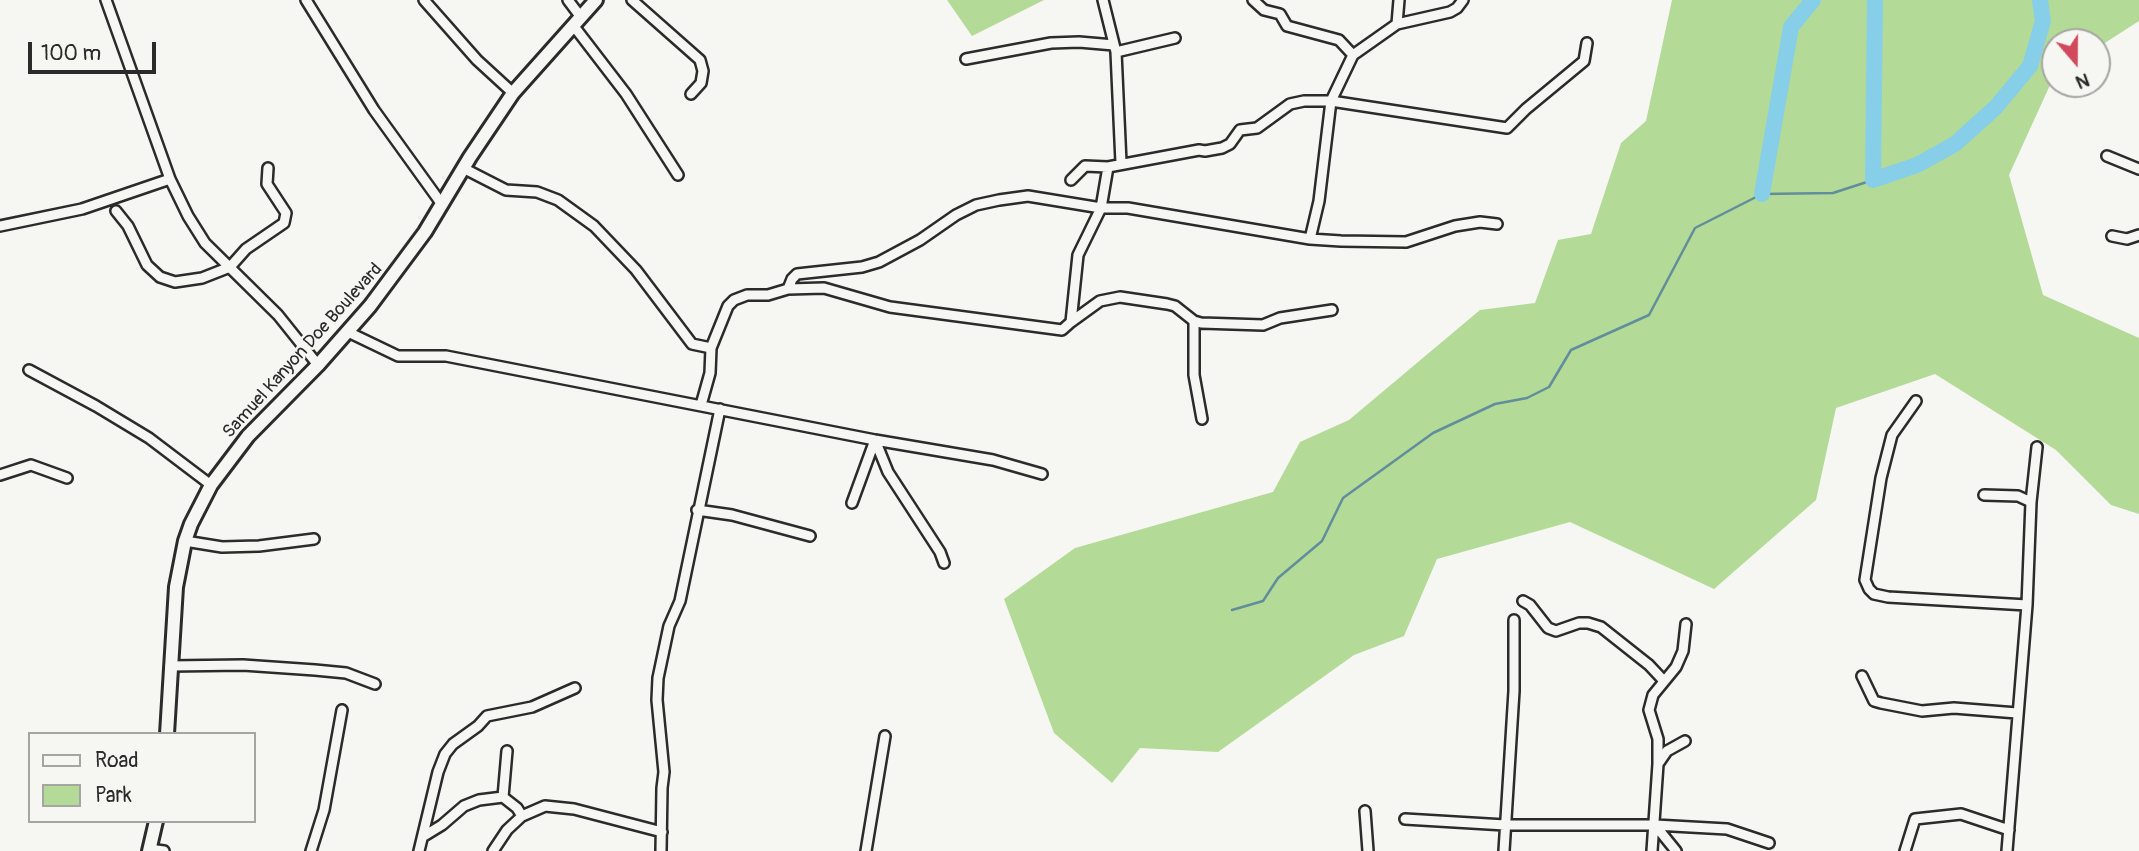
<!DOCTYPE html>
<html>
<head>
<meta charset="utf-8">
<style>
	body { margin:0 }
	#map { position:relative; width:2139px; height:851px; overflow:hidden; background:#f6f6f2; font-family:Pangolin,sans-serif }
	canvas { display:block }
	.legend { position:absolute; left:28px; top:732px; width:228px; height:91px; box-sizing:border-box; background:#f6f6f2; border:2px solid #a5a5a2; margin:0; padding:9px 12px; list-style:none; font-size:21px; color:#2b2b2b }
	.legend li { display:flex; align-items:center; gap:14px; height:35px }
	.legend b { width:35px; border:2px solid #a5a5a2 }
	.north { position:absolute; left:2041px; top:28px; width:70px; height:70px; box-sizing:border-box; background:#f6f6f2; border:2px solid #a5a5a2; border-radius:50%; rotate:160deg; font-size:19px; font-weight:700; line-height:28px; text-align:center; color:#2b2b2b }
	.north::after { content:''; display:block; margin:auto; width:24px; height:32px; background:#d1495b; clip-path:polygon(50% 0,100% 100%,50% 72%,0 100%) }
	.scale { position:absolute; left:28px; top:42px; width:128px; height:32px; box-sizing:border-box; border:4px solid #2b2b2b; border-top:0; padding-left:9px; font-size:21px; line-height:24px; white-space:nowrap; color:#2b2b2b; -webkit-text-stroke:5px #f6f6f2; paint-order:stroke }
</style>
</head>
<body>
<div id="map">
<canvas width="2139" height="851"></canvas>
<ul class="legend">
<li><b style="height:9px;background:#f6f6f2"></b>Road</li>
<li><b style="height:19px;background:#b3da96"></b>Park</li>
</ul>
<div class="north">N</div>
<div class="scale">100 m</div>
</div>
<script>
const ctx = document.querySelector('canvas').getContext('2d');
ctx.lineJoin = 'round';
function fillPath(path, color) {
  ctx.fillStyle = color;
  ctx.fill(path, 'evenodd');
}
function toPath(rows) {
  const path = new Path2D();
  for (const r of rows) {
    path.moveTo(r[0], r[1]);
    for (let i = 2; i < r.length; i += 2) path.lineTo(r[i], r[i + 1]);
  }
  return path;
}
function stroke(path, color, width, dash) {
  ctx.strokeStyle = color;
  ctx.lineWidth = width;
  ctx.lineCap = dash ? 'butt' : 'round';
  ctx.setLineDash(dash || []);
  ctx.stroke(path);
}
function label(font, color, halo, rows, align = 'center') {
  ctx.font = font + ' Pangolin,sans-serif';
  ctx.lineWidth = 5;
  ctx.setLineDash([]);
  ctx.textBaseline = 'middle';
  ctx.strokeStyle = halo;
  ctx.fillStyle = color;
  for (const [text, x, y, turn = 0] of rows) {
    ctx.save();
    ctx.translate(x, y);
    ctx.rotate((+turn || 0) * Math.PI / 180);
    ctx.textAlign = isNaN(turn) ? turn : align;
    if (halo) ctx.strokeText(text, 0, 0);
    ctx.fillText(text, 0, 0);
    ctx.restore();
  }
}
const green = toPath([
	[947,0,1044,0,972,36],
	[1672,0,2139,0,2139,21,2097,48,2097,42,2055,42,2055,74,2009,175,2043,295,2139,338,2139,514,2111,505,2056,450,1935,374,1836,408,1816,500,1714,589,1570,522,1437,559,1404,636,1354,655,1218,752,1140,748,1112,783,1054,733,1004,599,1075,548,1273,492,1300,442,1349,420,1480,310,1535,303,1558,240,1591,234,1621,143,1646,121]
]);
const stream = toPath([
	[1232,610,1263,601,1278,578,1322,541,1343,498,1433,433,1495,404,1527,398,1549,387,1571,350,1649,315,1695,228,1762,194,1833,193,1873,180]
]);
const river = toPath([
	[1875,0,1873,180,1917,165,1955,144,1996,107,2030,66,2043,21,2040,0],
	[1762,194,1791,27,1813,0]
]);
const minor = toPath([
	[106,0,170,179,188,216,205,243,278,315,318,365],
	[306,0,374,110,441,203],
	[424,0,477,60,513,93],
	[568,0,580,16],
	[632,0,700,60,703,71,701,83,691,94],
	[1103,0,1116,52,1121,163],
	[1253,0,1264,10,1280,14,1287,26,1339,40,1353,55],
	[1397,24,1399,0],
	[573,25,626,94,678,175],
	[1116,52,1175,38],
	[966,59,1051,43,1079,42,1114,45],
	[2107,156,2139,169],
	[463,168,506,190,537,192,558,200,594,226,636,270,692,344,711,348],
	[1071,180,1085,166,1108,167],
	[116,211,128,226,147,265,160,277,175,282,202,278,230,267,246,249,284,223,286,213,267,184,268,168],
	[0,226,82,209,170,179],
	[2112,236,2127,239,2139,235],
	[1310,239,1319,201,1331,101,1353,55,1397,24,1450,12,1457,8,1463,0],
	[788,289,824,288,890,307,1062,330,1071,322,1078,255,1101,208,1128,208,1310,239,1341,241,1406,242,1455,226,1480,222,1497,224],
	[1194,321,1194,375,1202,419],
	[1071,322,1100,301,1120,297,1167,304,1175,306,1194,321,1201,323,1263,325,1280,318,1332,310],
	[348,332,398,356,446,356,875,440,993,460,1042,474],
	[29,370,96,406,149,438,211,485],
	[1916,401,1892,435,1881,478,1865,580,1869,589,1874,594,1888,597,2027,605],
	[701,405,710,373,711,348,728,306,734,300,747,295,768,295,788,289,792,279,797,274,862,267,879,262,920,240,956,215,976,205,999,200,1028,196,1101,208,1108,167,1199,150,1205,151,1222,148,1230,144,1240,130,1257,128,1290,104,1304,101,1331,101,1507,128,1526,109,1584,61,1587,43],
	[875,440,888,472,940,552,944,563],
	[0,475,31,465,67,478],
	[1984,495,2018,496,2031,502],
	[852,503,875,440],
	[697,510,732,515,810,536],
	[185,541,222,547,259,546,314,539],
	[1523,601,1530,605,1548,628,1556,631,1579,623,1588,623,1601,627,1649,665,1664,681],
	[170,666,243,665,315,670,346,673,375,684],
	[1862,676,1874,701,1881,703,1922,711,1954,708,2017,713],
	[1685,741,1667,751,1658,764,1658,739,1649,710,1653,695,1676,667,1683,651,1686,624],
	[503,797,507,751],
	[1365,811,1368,851],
	[1405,819,1505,825,1655,825,1727,829,1769,843],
	[1655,825,1676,851],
	[424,836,442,825,464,806,479,800,503,797,517,808,522,816],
	[149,849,164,851],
	[311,851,324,810,342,710],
	[419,851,438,772,445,754,453,744,478,726,487,716,532,707,575,688],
	[493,851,507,830,522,816,545,806,574,809,662,832],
	[661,851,662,788,664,772,657,700,658,678,669,626,680,601,720,409],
	[866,851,885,736],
	[1504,851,1514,691,1514,620],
	[1652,851,1658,764],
	[1905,851,1915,819,1961,814,2009,830],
	[2007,851,2027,605,2031,502,2037,447]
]);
const tertiary = toPath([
	[167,734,176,587,185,541,191,524,211,485,248,436,318,365,370,306,425,232,470,157,513,93,596,0],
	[149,851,156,821]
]);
const streetNames = [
	["Samuel Kanyon Doe Boulevard",303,351,-48]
];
fillPath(green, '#b3da96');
stroke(stream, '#628d9c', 2.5);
stroke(river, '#87cfe8', 16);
stroke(minor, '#2b2b2b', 14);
stroke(tertiary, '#2b2b2b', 18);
stroke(minor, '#f6f6f2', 9);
stroke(tertiary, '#f6f6f2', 12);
label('18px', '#2b2b2b', '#f6f6f2', streetNames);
</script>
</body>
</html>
